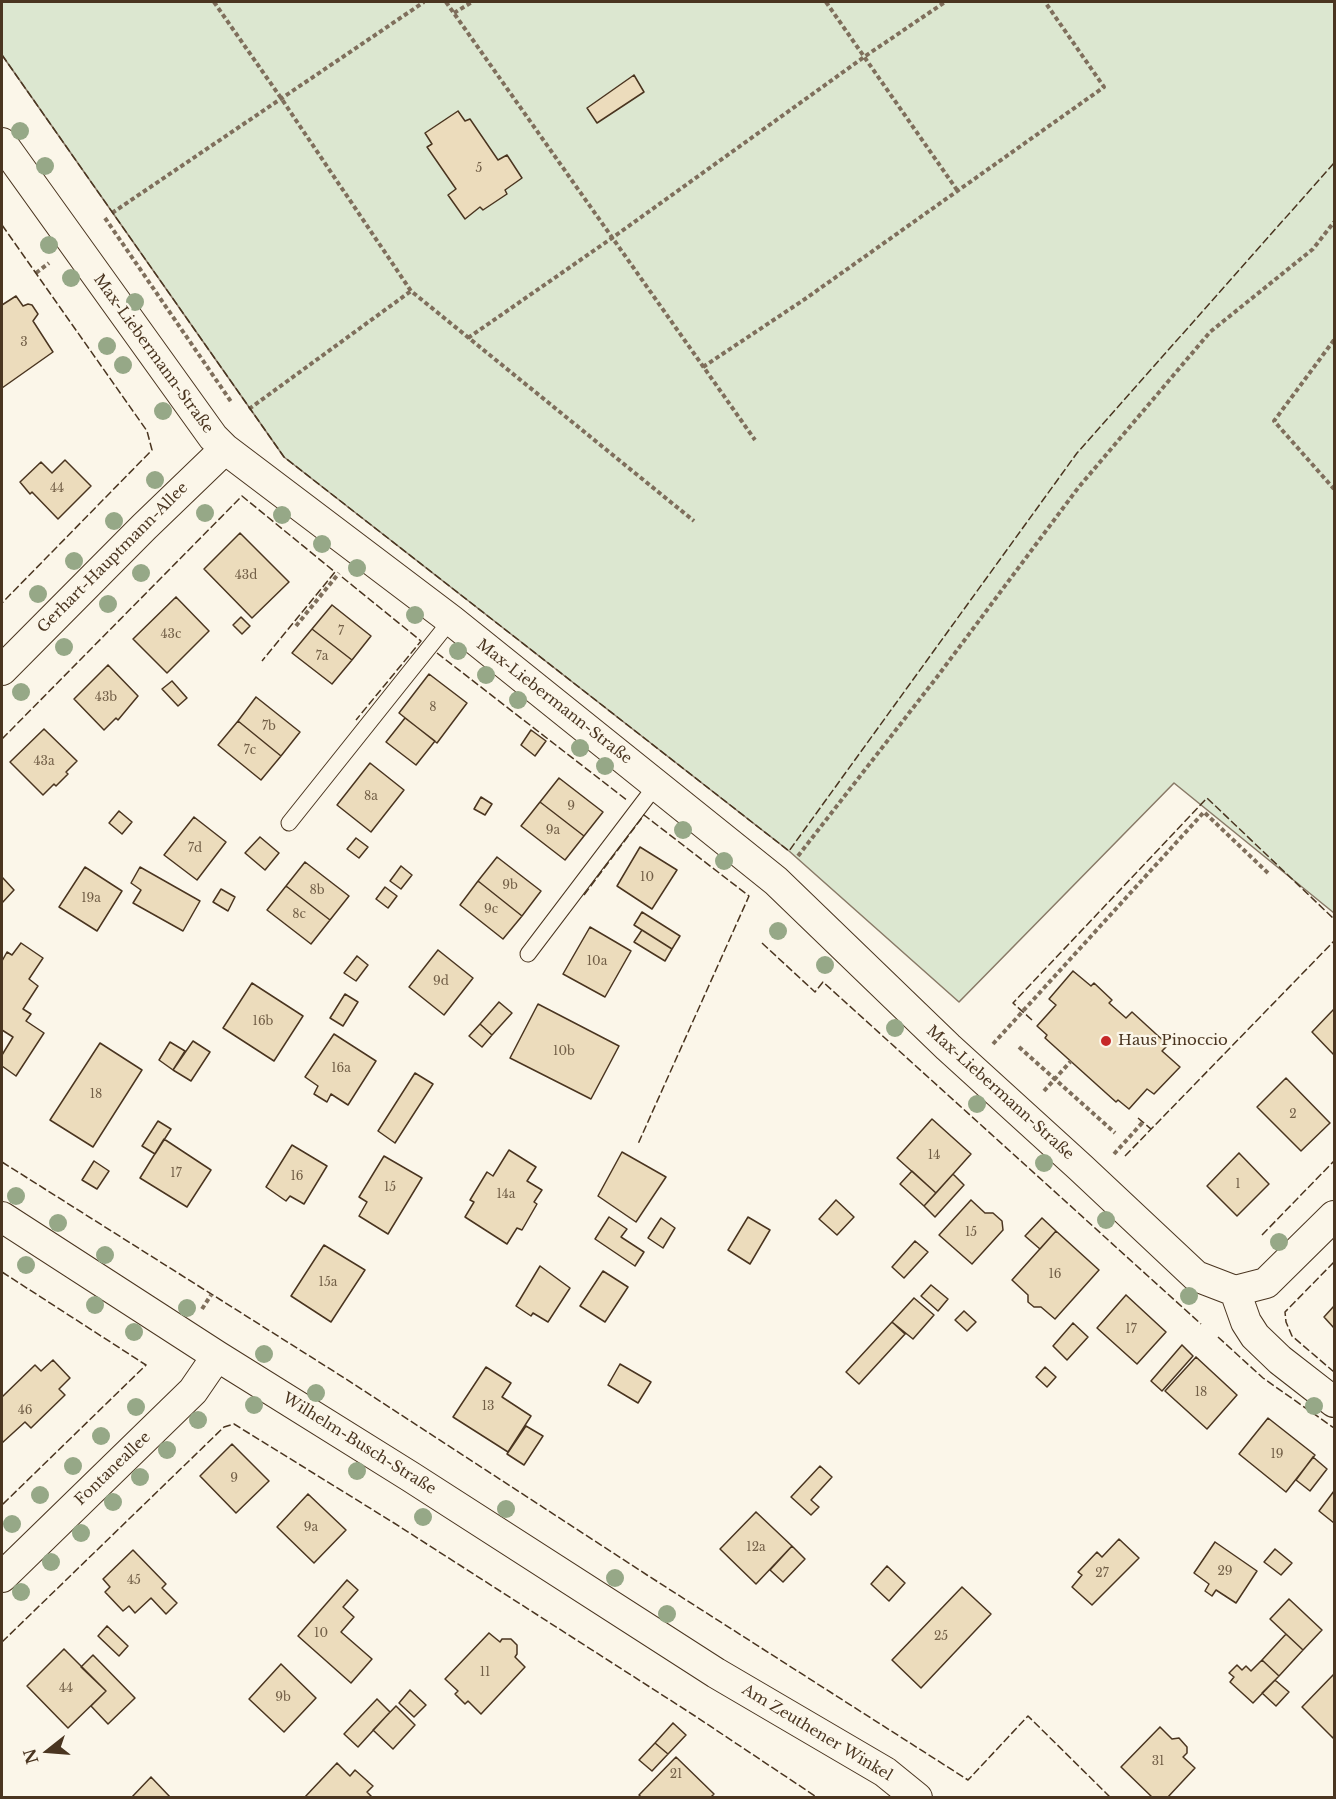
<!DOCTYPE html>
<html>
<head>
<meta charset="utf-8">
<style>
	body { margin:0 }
	#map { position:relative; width:1336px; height:1799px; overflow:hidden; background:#fbf6e9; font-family:"Libre Baskerville",serif }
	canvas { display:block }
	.frame { position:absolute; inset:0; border:3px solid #4a3520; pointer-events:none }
	.north { position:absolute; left:18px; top:1721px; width:60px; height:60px; -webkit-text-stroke:4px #fbf6e9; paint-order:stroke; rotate:253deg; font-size:16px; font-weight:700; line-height:24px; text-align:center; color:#4a3520 }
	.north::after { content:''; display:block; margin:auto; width:21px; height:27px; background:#4a3520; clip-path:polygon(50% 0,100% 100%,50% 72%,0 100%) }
</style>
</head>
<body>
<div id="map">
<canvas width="1336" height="1799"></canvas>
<div class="frame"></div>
<div class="north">N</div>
</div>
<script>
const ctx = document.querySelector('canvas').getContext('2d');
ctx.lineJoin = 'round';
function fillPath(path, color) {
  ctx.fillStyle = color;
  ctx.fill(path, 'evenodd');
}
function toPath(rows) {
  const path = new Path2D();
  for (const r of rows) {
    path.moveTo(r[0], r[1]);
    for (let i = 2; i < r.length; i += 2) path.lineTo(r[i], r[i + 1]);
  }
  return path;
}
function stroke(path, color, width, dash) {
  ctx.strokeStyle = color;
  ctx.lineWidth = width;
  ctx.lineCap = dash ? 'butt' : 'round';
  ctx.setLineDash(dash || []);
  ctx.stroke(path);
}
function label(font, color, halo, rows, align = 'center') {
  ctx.font = font + ' "Libre Baskerville",serif';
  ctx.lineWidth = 4.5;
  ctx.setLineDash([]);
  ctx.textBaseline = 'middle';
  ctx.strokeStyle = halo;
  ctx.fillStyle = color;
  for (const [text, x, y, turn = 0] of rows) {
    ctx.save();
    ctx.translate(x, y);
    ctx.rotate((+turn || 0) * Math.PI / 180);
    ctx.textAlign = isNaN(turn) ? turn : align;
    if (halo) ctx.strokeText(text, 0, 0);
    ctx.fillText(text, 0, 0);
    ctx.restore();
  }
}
const green = toPath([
	[2,2,1334,2,1334,913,1174,783,959,1002,789,851,284,457,2,55,2,2]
]);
const building = toPath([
	[634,75,644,92,597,123,587,108,634,75],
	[458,111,465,121,470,119,498,160,507,155,522,178,505,190,507,194,483,210,480,207,465,219,448,195,456,189,427,147,432,144,425,133,458,111],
	[16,296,23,306,28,304,32,305,38,314,33,321,53,352,2,388,2,305,16,296],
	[65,460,91,486,58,519,32,492,30,494,20,482,41,462,52,473,65,460],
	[240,533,289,582,252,618,204,569,240,533],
	[176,597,209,631,167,673,133,639,176,597],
	[332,605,371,636,352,660,312,629,332,605],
	[241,617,250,626,242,634,233,625,241,617],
	[312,629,352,660,332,684,292,653,312,629],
	[108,665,138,696,118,720,116,718,104,730,74,699,108,665],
	[429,674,467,703,437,743,399,713,429,674],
	[172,681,187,698,178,706,162,689,172,681],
	[256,697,300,732,281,756,238,721,256,697],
	[405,718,435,741,416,765,386,742,405,718],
	[238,721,281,756,261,780,218,745,238,721],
	[44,729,77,761,66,772,68,774,56,786,54,784,43,795,10,762,44,729],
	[531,730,546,741,535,756,521,745,531,730],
	[370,763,404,790,371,832,337,805,370,763],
	[559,778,603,812,584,836,540,802,559,778],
	[481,797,492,804,485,815,474,809,481,797],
	[540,802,584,836,565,860,521,826,540,802],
	[119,811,132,822,122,834,109,823,119,811],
	[194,817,226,842,197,880,164,855,194,817],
	[260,837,279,853,265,870,245,853,260,837],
	[356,838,368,847,359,858,347,849,356,838],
	[640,847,677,870,652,909,617,886,640,847],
	[497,857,541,891,522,916,478,881,497,857],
	[305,862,349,896,330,920,286,886,305,862],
	[401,866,412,875,401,889,390,881,401,866],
	[85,867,122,891,97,931,59,907,85,867],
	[140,867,200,901,183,931,133,903,141,890,131,883,140,867],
	[2,877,14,890,2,903,2,877],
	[478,881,522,916,503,939,460,905,478,881],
	[286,886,330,920,311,944,267,910,286,886],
	[385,887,397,896,388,908,376,899,385,887],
	[221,889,235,897,228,911,213,902,221,889],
	[642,912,680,936,672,949,634,925,642,912],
	[590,927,631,951,605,997,563,974,590,927],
	[642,930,672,949,665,961,634,942,642,930],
	[21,943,43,958,29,979,38,986,23,1009,31,1014,26,1021,44,1033,16,1076,2,1066,2,1055,13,1037,2,1030,2,961,7,952,12,955,21,943],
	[438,950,473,978,444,1015,409,987,438,950],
	[357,956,368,965,356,981,344,973,357,956],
	[1073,971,1091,986,1094,983,1112,1000,1109,1003,1126,1018,1132,1012,1168,1045,1162,1051,1180,1067,1154,1094,1147,1089,1129,1109,1118,1100,1116,1102,1045,1038,1047,1035,1037,1026,1056,1005,1049,999,1073,971],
	[252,983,303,1016,274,1061,223,1028,252,983],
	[345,994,358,1002,343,1026,330,1018,345,994],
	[499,1002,512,1013,492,1035,480,1024,499,1002],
	[538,1004,619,1046,591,1099,510,1058,538,1004],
	[1334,1009,1334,1055,1312,1032,1334,1009],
	[480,1024,492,1035,482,1047,469,1036,480,1024],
	[334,1034,376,1061,348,1105,331,1094,327,1102,314,1094,318,1086,305,1077,334,1034],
	[193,1041,210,1052,191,1081,173,1070,193,1041],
	[170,1042,185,1051,173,1070,159,1060,170,1042],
	[100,1043,142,1070,93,1147,50,1120,100,1043],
	[415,1073,433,1084,395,1143,378,1131,415,1073],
	[1286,1078,1330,1123,1301,1151,1257,1107,1286,1078],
	[932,1119,971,1154,936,1193,897,1158,932,1119],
	[158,1121,171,1129,155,1154,142,1146,158,1121],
	[164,1139,211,1170,187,1207,140,1178,164,1139],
	[292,1145,327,1166,304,1204,290,1196,286,1201,266,1187,292,1145],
	[509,1150,536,1167,527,1181,542,1190,534,1202,537,1204,522,1230,517,1228,507,1244,465,1217,474,1202,470,1200,487,1172,493,1176,509,1150],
	[622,1152,666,1177,636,1222,598,1196,622,1152],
	[1239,1153,1269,1184,1237,1216,1207,1186,1239,1153],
	[384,1156,422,1178,388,1234,359,1216,367,1202,359,1197,384,1156],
	[94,1161,109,1171,97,1189,82,1180,94,1161],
	[912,1171,936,1193,924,1206,900,1184,912,1171],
	[953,1174,964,1185,935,1217,924,1206,953,1174],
	[836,1200,854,1217,837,1235,819,1219,836,1200],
	[971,1200,985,1213,993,1213,1002,1221,1003,1230,972,1264,939,1235,971,1200],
	[609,1217,627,1229,621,1237,644,1252,635,1266,595,1239,609,1217],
	[748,1217,770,1230,750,1264,728,1250,748,1217],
	[661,1218,675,1228,663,1248,648,1238,661,1218],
	[1042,1218,1056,1231,1040,1249,1025,1236,1042,1218],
	[1056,1231,1099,1270,1055,1319,1041,1307,1034,1307,1028,1302,1028,1295,1012,1280,1056,1231],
	[915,1241,928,1252,904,1278,892,1267,915,1241],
	[324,1245,365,1270,331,1322,291,1296,324,1245],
	[540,1266,570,1288,548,1322,533,1313,531,1316,516,1306,540,1266],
	[603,1271,628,1287,605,1322,580,1306,603,1271],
	[931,1285,948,1299,938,1311,921,1296,931,1285],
	[1126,1295,1166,1332,1137,1364,1097,1328,1126,1295],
	[914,1298,934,1315,913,1339,892,1322,914,1298],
	[1334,1306,1334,1328,1324,1317,1334,1306],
	[964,1311,976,1322,967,1331,955,1320,964,1311],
	[892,1322,905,1334,859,1384,846,1372,892,1322],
	[1073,1323,1088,1337,1067,1360,1053,1346,1073,1323],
	[1182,1345,1193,1356,1162,1391,1151,1381,1182,1345],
	[1196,1357,1237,1395,1207,1429,1165,1391,1196,1357],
	[53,1360,70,1378,59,1389,65,1395,31,1428,25,1422,2,1443,2,1397,35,1365,41,1371,53,1360],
	[620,1364,651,1382,638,1403,608,1385,620,1364],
	[486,1367,511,1383,502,1397,531,1416,508,1452,453,1417,486,1367],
	[1045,1367,1056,1377,1047,1387,1036,1377,1045,1367],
	[1268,1418,1315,1455,1286,1492,1239,1454,1268,1418],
	[526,1426,543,1436,524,1465,507,1454,526,1426],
	[232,1444,269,1481,236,1513,200,1476,232,1444],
	[1313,1457,1327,1469,1310,1491,1296,1480,1313,1457],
	[820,1466,832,1477,811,1500,819,1507,811,1515,791,1497,820,1466],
	[1334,1491,1334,1523,1319,1511,1334,1491],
	[308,1494,346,1530,314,1563,277,1527,308,1494],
	[756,1512,792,1546,756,1584,720,1549,756,1512],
	[1119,1539,1139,1558,1092,1605,1072,1587,1082,1575,1078,1572,1097,1552,1102,1557,1119,1539],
	[1215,1542,1257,1571,1236,1603,1216,1590,1212,1596,1205,1591,1209,1584,1194,1573,1215,1542],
	[792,1546,805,1559,783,1582,770,1570,792,1546],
	[1275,1549,1292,1563,1281,1575,1264,1562,1275,1549],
	[133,1550,166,1584,162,1588,177,1603,166,1614,151,1598,135,1613,129,1606,123,1611,105,1592,110,1587,103,1579,133,1550],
	[887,1566,905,1583,889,1601,871,1584,887,1566],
	[347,1580,358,1590,343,1607,354,1617,341,1632,372,1659,351,1683,298,1636,347,1580],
	[962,1587,991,1614,921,1688,892,1660,962,1587],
	[1289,1599,1322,1630,1303,1650,1270,1619,1289,1599],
	[107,1626,128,1646,119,1656,98,1636,107,1626],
	[489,1633,500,1642,502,1639,511,1639,517,1645,517,1654,515,1657,525,1667,481,1714,468,1701,465,1704,455,1694,458,1691,445,1679,489,1633],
	[1286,1634,1303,1650,1279,1676,1262,1660,1286,1634],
	[64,1649,106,1691,68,1728,27,1686,64,1649],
	[93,1655,135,1698,108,1724,91,1706,106,1691,81,1667,93,1655],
	[1262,1660,1279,1676,1253,1703,1230,1682,1234,1677,1229,1673,1237,1665,1242,1670,1246,1666,1251,1671,1262,1660],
	[281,1664,316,1698,284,1732,249,1699,281,1664],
	[1334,1674,1334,1736,1333,1738,1302,1707,1334,1674],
	[1275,1680,1289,1692,1276,1706,1262,1693,1275,1680],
	[410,1690,426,1705,414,1717,399,1703,410,1690],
	[377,1699,390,1712,358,1747,344,1734,377,1699],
	[396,1706,415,1725,393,1749,373,1730,396,1706],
	[673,1723,686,1735,668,1754,655,1743,673,1723],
	[1160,1727,1172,1739,1179,1738,1187,1747,1187,1753,1183,1757,1195,1768,1167,1798,1153,1798,1121,1767,1160,1727],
	[655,1743,668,1754,652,1771,639,1760,655,1743],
	[676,1757,714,1794,710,1798,642,1798,639,1795,676,1757],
	[337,1763,350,1776,355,1770,373,1786,367,1792,373,1798,304,1798,337,1763],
	[151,1777,171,1798,131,1798,151,1777]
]);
const path = toPath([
	[214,2,281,98,411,291,694,521],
	[446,2,755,440],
	[826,2,957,190],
	[454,13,472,2],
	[112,213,424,2],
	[105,218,232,403],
	[36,273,49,263],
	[468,338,612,238,864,57,945,2],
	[1334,340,1274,421,1334,489],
	[703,367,805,299,1104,87,1045,2],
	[249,409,411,291],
	[296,626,339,573],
	[798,856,937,677,1078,488,1210,332,1313,249,1334,222],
	[993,1044,1204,812,1269,874],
	[1019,1047,1115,1133],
	[1044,1091,1071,1061],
	[1114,1154,1143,1122],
	[202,1309,211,1295]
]);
const service = toPath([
	[289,823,451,620],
	[528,954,657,784]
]);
const minor = toPath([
	[2,143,213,437,225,449,451,620,776,881,948,1047,1081,1168,1196,1276,1235,1291,1246,1322,1255,1336,1280,1360,1334,1402],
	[2,670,144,527,225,449],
	[2,1217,217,1356,411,1477,716,1673,885,1772,917,1798],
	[1235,1291,1266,1283,1334,1216],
	[2,1577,193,1391,217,1356]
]);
const fence = toPath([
	[2,55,284,457,789,851,1077,453,1334,163],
	[2,225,147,431,152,450,2,603],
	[342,577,421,641,356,720],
	[437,653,628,801],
	[2,739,242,496,335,572,262,661],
	[584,895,644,815,749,896,638,1144],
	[762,943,815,992,823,982,1201,1324],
	[1032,1020,1013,1003,1207,798,1334,919],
	[1138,1118,1151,1129],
	[1125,1156,1334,941],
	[2,1162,346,1379,647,1575,968,1780,1028,1716,1111,1798],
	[1262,1235,1334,1161],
	[1334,1262,1285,1312,1286,1322,1292,1336,1334,1372],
	[2,1272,146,1365,2,1505],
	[1218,1337,1263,1378,1334,1428],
	[2,1642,224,1427,234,1424,394,1523,695,1716,818,1798]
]);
const trees = [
	[20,131],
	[45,166],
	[49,245],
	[71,278],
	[135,302],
	[107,346],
	[123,365],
	[163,411],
	[155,480],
	[205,513],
	[282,515],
	[114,521],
	[322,544],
	[74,561],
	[357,568],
	[141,573],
	[38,594],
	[108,604],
	[415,615],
	[64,647],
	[458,651],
	[486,675],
	[21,692],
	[518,700],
	[580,748],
	[605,766],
	[683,830],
	[724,861],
	[778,931],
	[825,965],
	[895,1028],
	[977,1104],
	[1044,1163],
	[16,1196],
	[1106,1220],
	[58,1223],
	[1279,1242],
	[105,1255],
	[26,1265],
	[1189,1296],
	[95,1305],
	[187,1308],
	[134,1332],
	[264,1354],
	[316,1393],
	[254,1405],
	[1314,1406],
	[136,1407],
	[198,1420],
	[101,1436],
	[167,1450],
	[73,1466],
	[357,1471],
	[140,1477],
	[40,1495],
	[113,1502],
	[506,1509],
	[423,1517],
	[12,1524],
	[81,1533],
	[51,1562],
	[615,1578],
	[21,1592],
	[667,1614]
];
const markers = [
	[1106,1041,6,"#c62828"]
];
const numberNames = [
	["5",479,169],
	["3",24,343],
	["44",57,489],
	["43d",246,576],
	["7",341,632],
	["43c",171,635],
	["7a",322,657],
	["43b",106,698],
	["8",433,708],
	["7b",269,727],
	["7c",250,751],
	["43a",44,762],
	["8a",371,797],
	["9",571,807],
	["9a",553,831],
	["7d",195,849],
	["10",647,878],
	["9b",510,886],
	["8b",317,891],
	["19a",91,899],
	["9c",491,910],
	["8c",299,915],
	["10a",597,962],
	["9d",441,982],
	["16b",263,1022],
	["10b",564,1052],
	["16a",341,1069],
	["18",96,1095],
	["2",1293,1115],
	["14",934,1156],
	["17",176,1174],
	["16",297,1177],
	["1",1238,1185],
	["15",390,1188],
	["14a",506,1195],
	["15",971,1233],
	["16",1055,1275],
	["15a",328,1283],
	["17",1131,1330],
	["18",1201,1393],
	["13",488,1407],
	["46",25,1411],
	["19",1277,1455],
	["9",234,1479],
	["9a",311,1528],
	["12a",756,1548],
	["29",1225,1572],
	["27",1102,1574],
	["45",134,1581],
	["10",321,1634],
	["25",941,1637],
	["11",485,1673],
	["44",66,1689],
	["9b",283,1698],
	["31",1158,1762],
	["21",676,1775]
];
const streetNames = [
	["Max-Liebermann-Straße",153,354,54],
	["Gerhart-Hauptmann-Allee",113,558,-45],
	["Max-Liebermann-Straße",554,702,38],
	["Max-Liebermann-Straße",1000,1093,42],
	["Wilhelm-Busch-Straße",359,1444,32],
	["Fontaneallee",113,1469,-44],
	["Am Zeuthener Winkel",817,1733,31]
];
const poiNames = [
	["Haus Pinoccio",1118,1041]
];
fillPath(green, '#dce7d0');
stroke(green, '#887966', 1.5);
fillPath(building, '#ecdcbc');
stroke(building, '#4a3520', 1.5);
stroke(service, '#4a3520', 17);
stroke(minor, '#4a3520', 32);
stroke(path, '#7f6f5c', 4, [4.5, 3]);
stroke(service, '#fbf6e9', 15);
stroke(minor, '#fbf6e9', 30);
stroke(fence, '#4a3520', 1.5, [8, 3]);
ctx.fillStyle = '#96a887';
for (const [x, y] of trees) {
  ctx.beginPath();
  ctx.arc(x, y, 9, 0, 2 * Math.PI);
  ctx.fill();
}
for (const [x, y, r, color] of markers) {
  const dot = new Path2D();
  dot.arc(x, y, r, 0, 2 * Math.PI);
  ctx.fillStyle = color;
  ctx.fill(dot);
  stroke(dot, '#fbf6e9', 2);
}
label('12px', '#725f47', null, numberNames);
label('15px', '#4a3520', '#fbf6e9', streetNames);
label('15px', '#4a3520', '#fbf6e9', poiNames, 'left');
</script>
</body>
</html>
